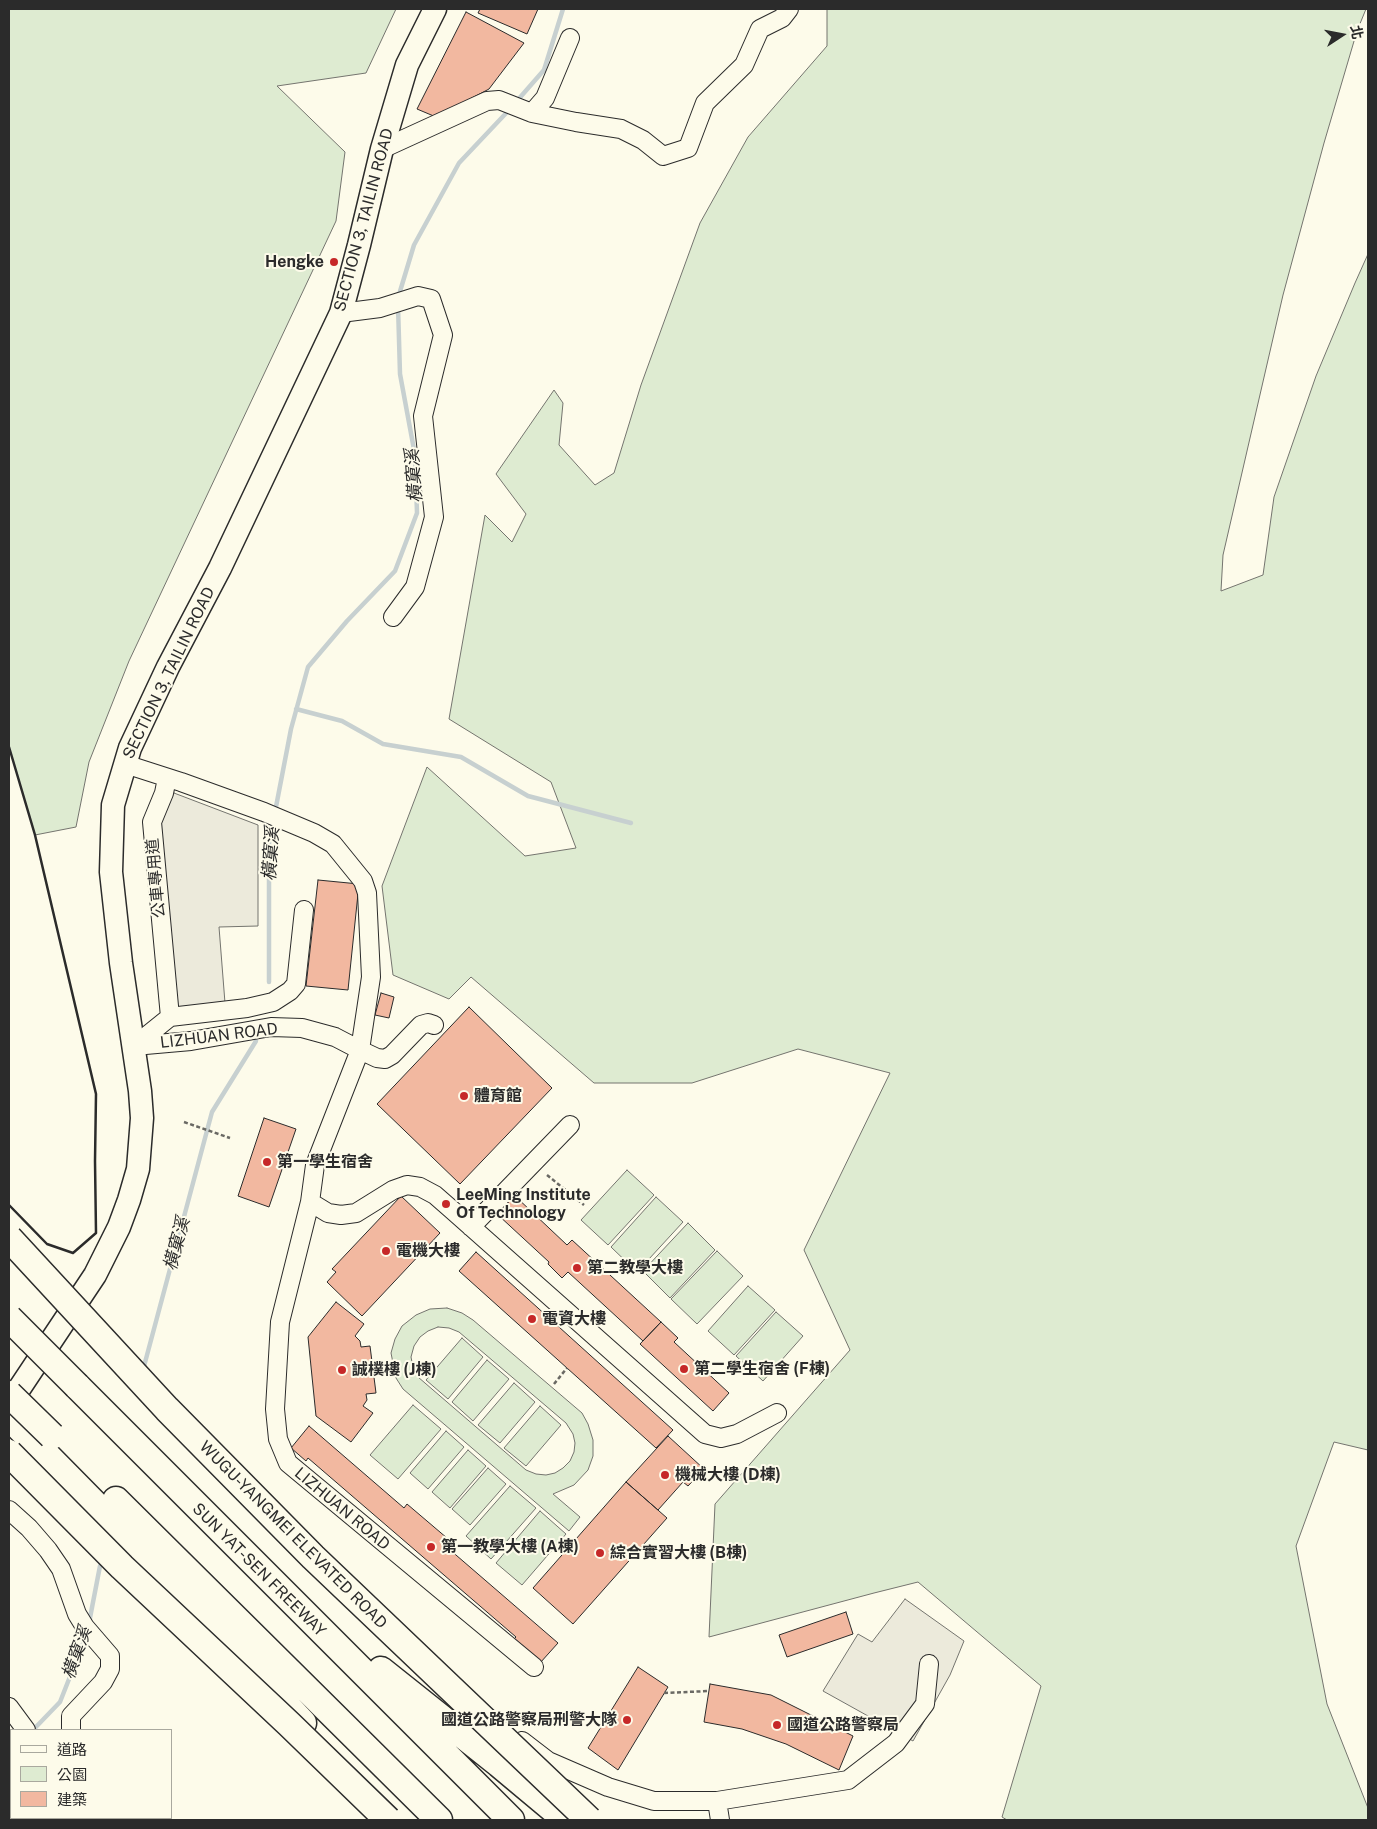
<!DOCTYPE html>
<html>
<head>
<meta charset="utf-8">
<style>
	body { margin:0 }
	#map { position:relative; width:1377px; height:1829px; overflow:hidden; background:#fdfbea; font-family:"Public Sans","Noto Sans TC",sans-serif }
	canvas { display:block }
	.frame { position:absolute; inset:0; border:10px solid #2b2b2b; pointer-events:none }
	.legend { position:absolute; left:10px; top:1729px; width:162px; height:90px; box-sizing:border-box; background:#fdfbea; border:1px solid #a9a89e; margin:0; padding:6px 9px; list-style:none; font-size:15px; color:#2b2b2b }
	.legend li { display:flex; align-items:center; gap:10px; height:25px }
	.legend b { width:25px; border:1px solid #a9a89e }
	.north { position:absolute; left:1317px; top:10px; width:50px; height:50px; -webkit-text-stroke:4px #fdfbea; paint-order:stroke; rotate:79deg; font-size:14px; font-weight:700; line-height:20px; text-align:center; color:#2b2b2b }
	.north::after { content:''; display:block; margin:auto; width:18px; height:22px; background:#2b2b2b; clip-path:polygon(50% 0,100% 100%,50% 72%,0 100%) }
</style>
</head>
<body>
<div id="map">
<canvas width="1377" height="1829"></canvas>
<div class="frame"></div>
<ul class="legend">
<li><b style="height:6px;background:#fdfbea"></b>道路</li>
<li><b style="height:14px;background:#deebd1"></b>公園</li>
<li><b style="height:14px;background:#f2b8a0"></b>建築</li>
</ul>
<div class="north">北</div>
</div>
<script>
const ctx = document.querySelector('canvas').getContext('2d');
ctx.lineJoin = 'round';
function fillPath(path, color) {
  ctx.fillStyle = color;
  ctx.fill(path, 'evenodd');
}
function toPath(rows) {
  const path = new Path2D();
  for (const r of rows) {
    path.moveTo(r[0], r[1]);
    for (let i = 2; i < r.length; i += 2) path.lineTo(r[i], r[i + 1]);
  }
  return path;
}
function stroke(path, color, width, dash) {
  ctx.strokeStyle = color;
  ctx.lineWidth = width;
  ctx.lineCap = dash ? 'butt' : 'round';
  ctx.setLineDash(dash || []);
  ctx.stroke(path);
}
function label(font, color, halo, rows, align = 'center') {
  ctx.font = font + ' "Public Sans","Noto Sans TC",sans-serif';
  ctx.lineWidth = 4;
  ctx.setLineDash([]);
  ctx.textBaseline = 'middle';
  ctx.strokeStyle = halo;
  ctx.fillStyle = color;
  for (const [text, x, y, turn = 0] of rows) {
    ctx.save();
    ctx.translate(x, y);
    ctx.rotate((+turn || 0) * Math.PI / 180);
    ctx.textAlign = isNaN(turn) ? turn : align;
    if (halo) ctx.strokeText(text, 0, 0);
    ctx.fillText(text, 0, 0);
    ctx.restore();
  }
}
const green = toPath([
	[9,9,396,9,366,73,277,86,345,152,336,221,129,661,89,762,76,827,35,835,9,747,9,9],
	[827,9,1366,9,1357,31,1324,143,1283,295,1223,555,1221,591,1263,575,1274,497,1316,376,1355,283,1368,254,1368,1450,1334,1442,1296,1546,1327,1704,1368,1808,1368,1820,1007,1820,1002,1817,1041,1686,918,1582,874,1593,709,1637,715,1504,850,1350,804,1250,890,1073,798,1049,692,1083,594,1083,471,977,449,999,393,975,382,886,427,767,525,856,576,848,551,782,449,719,485,515,512,542,526,514,496,474,554,390,563,403,559,445,595,485,614,473,641,385,700,223,748,137,827,46,827,9],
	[627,1170,654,1195,608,1245,581,1220,627,1170],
	[656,1197,683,1222,637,1272,611,1247,656,1197],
	[688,1223,715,1250,670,1298,643,1271,688,1223],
	[717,1251,743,1276,697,1324,671,1299,717,1251],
	[748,1286,775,1310,734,1355,708,1331,748,1286],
	[447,1308,462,1313,473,1320,582,1413,588,1424,593,1440,593,1456,588,1470,574,1485,553,1494,580,1517,569,1531,403,1389,396,1378,391,1353,395,1339,402,1326,416,1315,430,1309,447,1308],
	[438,1327,449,1328,459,1332,566,1423,573,1434,575,1443,574,1452,570,1461,563,1468,555,1473,546,1475,536,1474,526,1470,418,1377,413,1367,411,1357,414,1346,420,1337,428,1331,438,1327],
	[776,1312,803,1336,763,1381,736,1356,776,1312],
	[462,1338,483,1357,448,1399,426,1380,462,1338],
	[487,1360,509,1379,473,1421,452,1402,487,1360],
	[514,1383,535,1402,500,1443,478,1425,514,1383],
	[413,1405,441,1429,398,1479,370,1455,413,1405],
	[540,1406,561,1425,526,1466,504,1448,540,1406],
	[446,1431,464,1447,428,1489,410,1473,446,1431],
	[468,1450,486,1466,450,1508,432,1492,468,1450],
	[488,1468,506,1484,470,1525,452,1509,488,1468],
	[510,1486,536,1508,491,1559,466,1536,510,1486],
	[540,1511,566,1534,522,1585,496,1563,540,1511]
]);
const parking = toPath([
	[174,793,258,825,258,926,219,927,225,1003,165,1009,156,800,174,793],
	[905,1599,964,1641,950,1675,913,1741,823,1691,858,1634,872,1642,905,1599]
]);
const stream = toPath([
	[516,102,544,70,563,9],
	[398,298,414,245,459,163,510,109],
	[296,709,342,721,383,744,461,757,528,796,631,823],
	[275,812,291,729,308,667,347,621,395,571,417,513,415,455,400,374,398,305],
	[269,982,269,843,273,820],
	[143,1370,212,1112,256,1041],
	[89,1623,100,1566],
	[33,1730,60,1702,86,1636],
	[9,1756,11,1753]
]);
const river = toPath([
	[9,1783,11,1786],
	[37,1818,39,1820]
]);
const building = toPath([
	[480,9,538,9,527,34,478,13,480,9],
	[466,12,524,43,489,89,436,117,417,109,466,12],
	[318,880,359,884,348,990,306,986,318,880],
	[381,993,394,997,389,1018,375,1015,381,993],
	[469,1007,552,1088,460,1184,377,1104,469,1007],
	[264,1118,296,1129,269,1207,238,1196,264,1118],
	[514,1195,567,1245,572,1240,661,1322,643,1341,568,1272,562,1278,548,1264,549,1262,497,1214,514,1195],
	[401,1196,440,1233,362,1316,327,1282,336,1272,332,1269,401,1196],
	[476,1252,673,1430,656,1448,459,1271,476,1252],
	[336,1302,364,1324,355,1336,360,1341,361,1347,370,1346,376,1393,366,1394,367,1400,363,1406,373,1413,351,1442,316,1416,308,1337,336,1302],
	[661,1322,678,1338,674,1342,729,1393,713,1411,640,1344,661,1322],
	[309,1426,404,1508,407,1504,454,1544,449,1549,558,1643,540,1663,513,1640,516,1637,308,1458,306,1461,291,1448,309,1426],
	[668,1436,704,1469,688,1486,683,1482,658,1510,626,1482,668,1436],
	[626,1482,667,1518,573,1624,533,1588,626,1482],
	[846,1612,853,1634,787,1657,779,1635,846,1612],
	[638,1667,668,1687,618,1770,588,1748,638,1667],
	[710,1684,771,1695,853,1736,839,1770,786,1744,742,1729,704,1722,710,1684]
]);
const path = toPath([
	[184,1122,230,1138],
	[547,1175,584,1205],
	[554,1384,567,1368],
	[664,1693,709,1691]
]);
const minor = toPath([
	[532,113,545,98,570,38],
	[382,149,487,101,499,100,532,113,576,122,621,129,643,140,663,156,688,148,705,103,744,65,760,29,782,18,789,9],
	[341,313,380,308,418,296,431,299,443,335,423,416,434,517,415,587,393,617],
	[125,764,181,782,264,812,314,833,333,844,363,881,367,893,371,977,360,1050,377,1058,385,1059,392,1055,421,1025,428,1023,434,1025],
	[167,778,164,793,152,822,170,1017],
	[134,1046,191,1041,271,1027,302,1028,335,1037,360,1050,315,1165,310,1202,280,1322,275,1409,278,1439,288,1463,534,1667],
	[134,1046,170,1017,247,1008,273,1002,290,991,296,984,304,910],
	[310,1202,328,1213,341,1215,356,1213,393,1190,407,1185,420,1187,435,1195,451,1209,705,1434,721,1438,737,1434,777,1413],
	[471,1227,570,1125],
	[9,1510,29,1528,48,1550,61,1569,77,1614,85,1627,110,1656,110,1669,103,1682,71,1716,71,1730],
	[9,1707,26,1730],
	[522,1741,548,1761,608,1787,654,1801,717,1801,720,1820],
	[717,1801,848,1780,896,1743,925,1704,929,1664],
	[97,1818,99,1820]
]);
const major = toPath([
	[9,1404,95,1275,119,1227,129,1200,138,1169,142,1118,140,1091,121,963,111,872,113,805,130,748,168,667,220,568,341,313,359,245,382,149,407,65,435,9]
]);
const highway = toPath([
	[77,1386,511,1820],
	[9,1417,150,1560,303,1723],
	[116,1500,439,1820],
	[381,1670,499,1764,566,1820]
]);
const highwayBridge = toPath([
	[9,1238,167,1409,313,1557,589,1820],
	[9,1318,77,1386],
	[9,1394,52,1436],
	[9,1453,122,1567,289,1724,388,1820]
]);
const wall = toPath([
	[9,747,35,835,96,1094,95,1161,96,1233,73,1253,47,1244,9,1205]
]);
const markers = [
	[334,262,5,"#c62828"],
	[464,1096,5,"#c62828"],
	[267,1162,5,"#c62828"],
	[446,1204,5,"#c62828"],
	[386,1251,5,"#c62828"],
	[577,1268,5,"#c62828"],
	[532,1319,5,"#c62828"],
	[684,1369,5,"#c62828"],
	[342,1370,5,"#c62828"],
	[665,1475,5,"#c62828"],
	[431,1547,5,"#c62828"],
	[600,1553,5,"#c62828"],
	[627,1720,5,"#c62828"],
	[777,1725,5,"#c62828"]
];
const streetNames = [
	["SECTION 3, TAILIN ROAD",364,220,-75],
	["SECTION 3, TAILIN ROAD",169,673,-64],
	["公車專用道",156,878,-95],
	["LIZHUAN ROAD",219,1036,-7],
	["LIZHUAN ROAD",342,1509,40],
	["WUGU-YANGMEI ELEVATED ROAD",293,1535,45],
	["SUN YAT-SEN FREEWAY",259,1570,45]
];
const poiNames = [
	["Hengke",324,262,"right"],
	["體育館",474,1096],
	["第一學生宿舍",277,1162],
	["LeeMing Institute",456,1195],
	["Of Technology",456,1213],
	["電機大樓",396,1251],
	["第二教學大樓",587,1268],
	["電資大樓",542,1319],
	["第二學生宿舍 (F棟)",694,1369],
	["誠樸樓 (J棟)",352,1370],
	["機械大樓 (D棟)",675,1475],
	["第一教學大樓 (A棟)",441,1547],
	["綜合實習大樓 (B棟)",610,1553],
	["國道公路警察局刑警大隊",617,1720,"right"],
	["國道公路警察局",787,1725]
];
const waterNames = [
	["橫窠溪",414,476,-94],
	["橫窠溪",271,854,-86],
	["橫窠溪",177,1244,-75],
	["橫窠溪",77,1653,-70]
];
fillPath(green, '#deebd1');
stroke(green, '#74746e', 1);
fillPath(parking, '#eceadb');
stroke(parking, '#74746e', 1);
stroke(stream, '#c7d0d0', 4.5);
stroke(river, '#c7d0d0', 28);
fillPath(building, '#f2b8a0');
stroke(building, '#2b2b2b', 1);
stroke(minor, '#2b2b2b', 20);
stroke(major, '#2b2b2b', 25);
stroke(highway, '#2b2b2b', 29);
stroke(path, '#6a6964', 2.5, [4, 2.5]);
stroke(minor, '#fdfbea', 18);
stroke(major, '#fdfbea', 22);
stroke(highway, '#fdfbea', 26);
stroke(highwayBridge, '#2b2b2b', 29, []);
stroke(highwayBridge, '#fdfbea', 26);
stroke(wall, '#2b2b2b', 2.5);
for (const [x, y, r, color] of markers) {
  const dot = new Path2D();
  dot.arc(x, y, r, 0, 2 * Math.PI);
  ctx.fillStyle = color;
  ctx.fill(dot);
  stroke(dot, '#fdfbea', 2);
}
label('16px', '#2b2b2b', '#fdfbea', streetNames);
label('bold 16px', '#2b2b2b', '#fdfbea', poiNames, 'left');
label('italic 18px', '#2b2b2b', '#fdfbea', waterNames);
</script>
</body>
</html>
